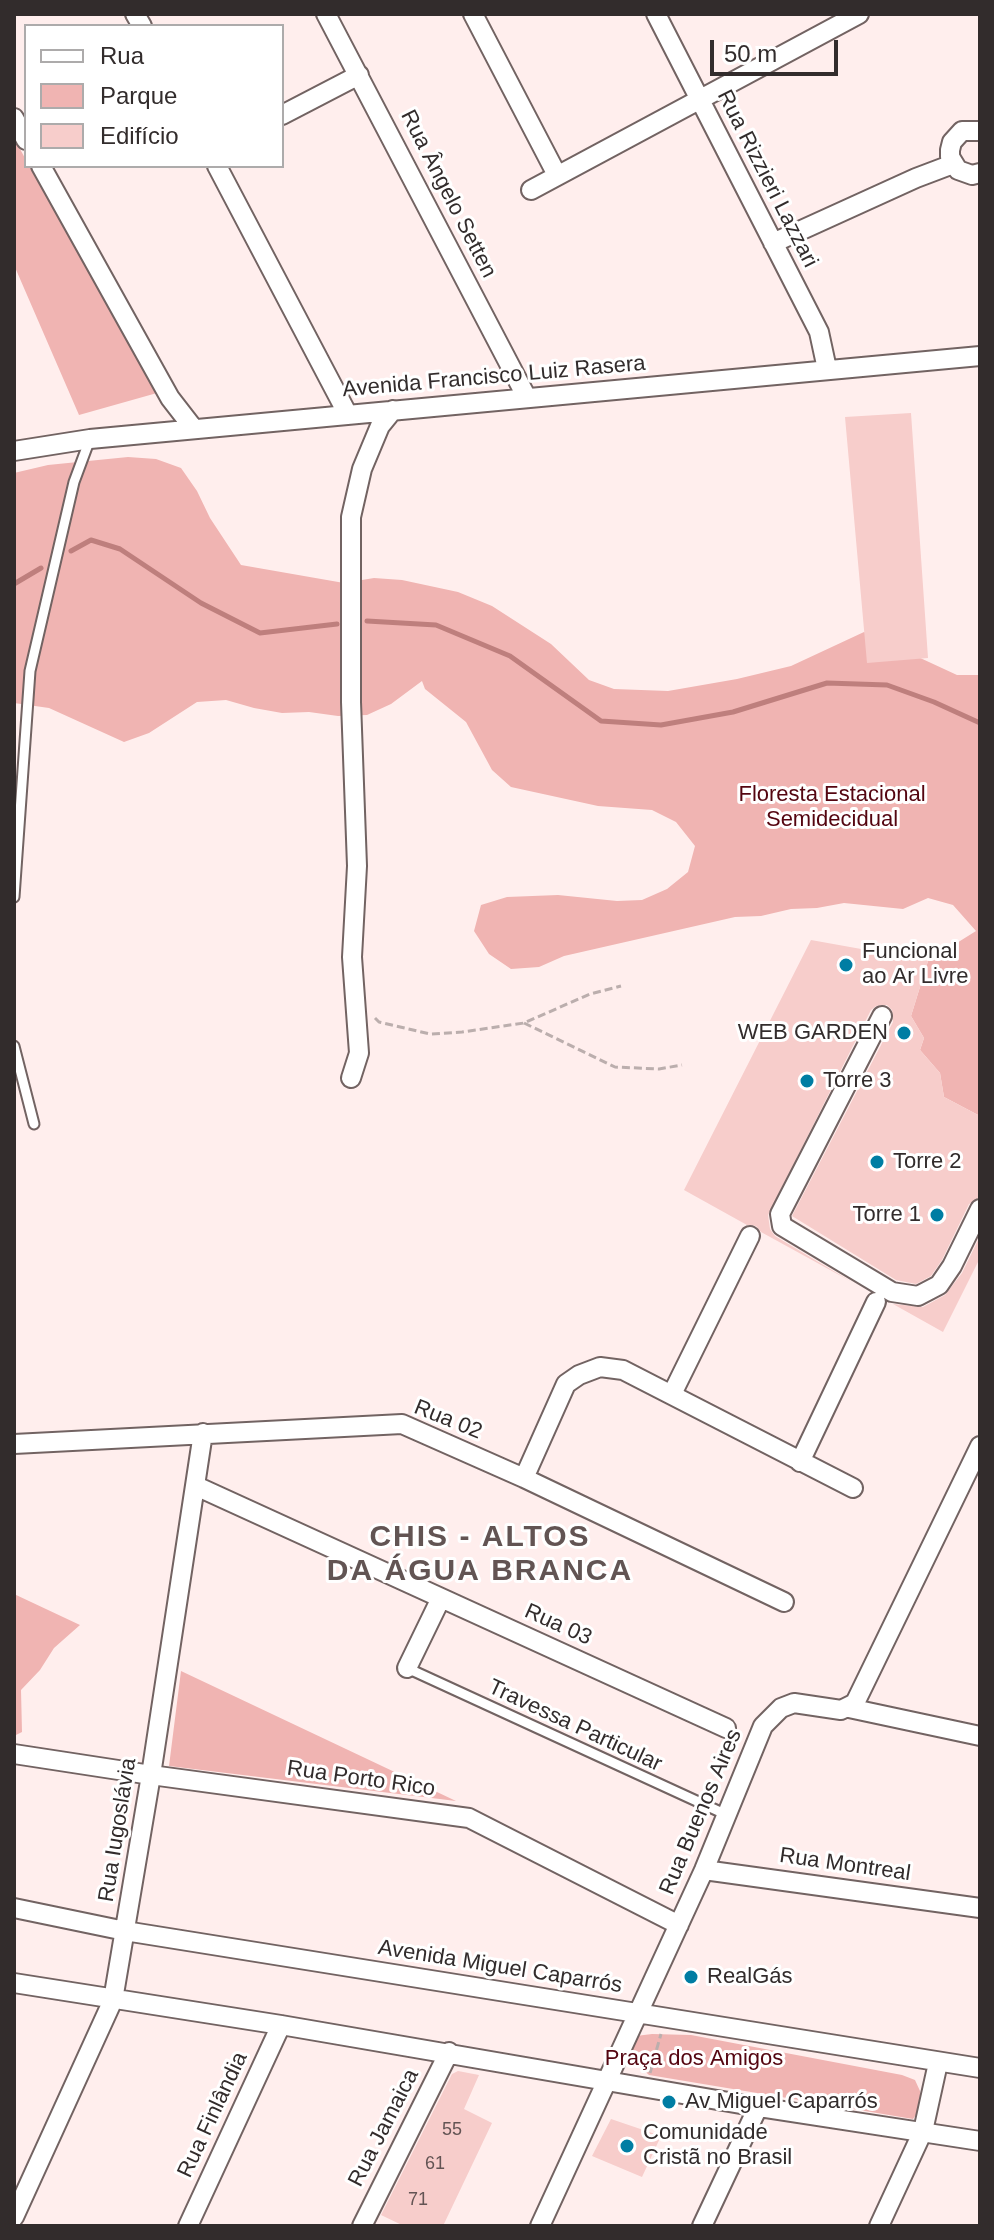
<!DOCTYPE html>
<html>
<head>
<meta charset="utf-8">
<style>
	body { margin:0 }
	#map { position:relative; width:994px; height:2240px; overflow:hidden; background:#ffeeed; font-family:Arial,sans-serif }
	canvas { display:block }
	.frame { position:absolute; inset:0; border:16px solid #322c2c; pointer-events:none }
	.legend { position:absolute; left:24px; top:24px; width:260px; height:144px; box-sizing:border-box; background:#fff; border:2px solid #adabab; margin:0; padding:10px 14px; list-style:none; font-size:24px; color:#322c2c }
	.legend li { display:flex; align-items:center; gap:16px; height:40px }
	.legend b { width:40px; border:2px solid #adabab }
	.scale { position:absolute; left:710px; top:40px; width:128px; height:36px; box-sizing:border-box; border:4px solid #322c2c; border-top:0; padding-left:10px; font-size:24px; line-height:28px; white-space:nowrap; color:#322c2c; -webkit-text-stroke:6px #fff; paint-order:stroke }
</style>
</head>
<body>
<div id="map">
<canvas width="994" height="2240"></canvas>
<div class="frame"></div>
<ul class="legend">
<li><b style="height:10px;background:#fff"></b>Rua</li>
<li><b style="height:22px;background:#f0b4b2"></b>Parque</li>
<li><b style="height:22px;background:#f7cdcb"></b>Edifício</li>
</ul>
<div class="scale">50 m</div>
</div>
<script>
const ctx = document.querySelector('canvas').getContext('2d');
ctx.lineJoin = 'round';
function fillPath(path, color) {
  ctx.fillStyle = color;
  ctx.fill(path, 'evenodd');
}
function toPath(rows) {
  const path = new Path2D();
  for (const r of rows) {
    path.moveTo(r[0], r[1]);
    for (let i = 2; i < r.length; i += 2) path.lineTo(r[i], r[i + 1]);
  }
  return path;
}
function stroke(path, color, width, dash) {
  ctx.strokeStyle = color;
  ctx.lineWidth = width;
  ctx.lineCap = dash ? 'butt' : 'round';
  ctx.setLineDash(dash || []);
  ctx.stroke(path);
}
function label(font, color, halo, rows, align = 'center') {
  ctx.font = font + ' Arial,sans-serif';
  ctx.lineWidth = 6;
  ctx.setLineDash([]);
  ctx.textBaseline = 'middle';
  ctx.strokeStyle = halo;
  ctx.fillStyle = color;
  for (const [text, x, y, turn = 0] of rows) {
    ctx.save();
    ctx.translate(x, y);
    ctx.rotate((+turn || 0) * Math.PI / 180);
    ctx.textAlign = isNaN(turn) ? turn : align;
    if (halo) ctx.strokeText(text, 0, 0);
    ctx.fillText(text, 0, 0);
    ctx.restore();
  }
}
const green = toPath([
	[14,138,26,160,26,166,29,166,157,393,79,415,14,265],
	[128,457,156,459,181,468,197,491,210,518,241,565,344,583,374,578,402,580,458,592,492,606,551,644,589,680,614,689,668,691,737,679,791,666,864,632,957,675,980,675,980,1116,944,1097,940,1073,920,1050,924,1038,911,1016,928,961,976,931,953,905,928,898,903,909,844,903,817,908,791,909,761,916,735,917,564,956,539,967,511,969,489,954,474,931,481,905,507,897,558,895,617,901,642,900,667,889,688,872,695,846,676,822,652,810,598,806,511,787,492,770,466,722,425,689,422,681,391,704,367,715,338,716,309,712,282,713,254,708,226,700,197,702,149,733,124,742,49,708,14,703,14,473,48,465],
	[14,1594,80,1625,54,1648,40,1670,21,1690,22,1732,14,1736],
	[181,1671,456,1801,169,1766],
	[652,2034,691,2035,902,2075,915,2080,920,2091,921,2108,913,2119,649,2075,640,2067,632,2050,636,2036]
]);
const stream = toPath([
	[71,551,91,540,120,549,201,603,260,633,337,624],
	[14,584,41,568],
	[367,621,436,625,510,656,601,721,661,725,733,712,827,683,887,685,934,702,980,723]
]);
const building = toPath([
	[911,413,928,658,867,663,845,417],
	[811,940,928,961,911,1016,924,1038,920,1050,940,1073,944,1097,980,1116,980,1197,969,1204,942,1260,931,1276,916,1284,896,1280,792,1216,893,1022,892,1010,887,1005,876,1006,871,1010,768,1215,770,1229,775,1236,852,1282,761,1232,756,1226,747,1225,684,1190],
	[980,1236,980,1258,943,1332,893,1304,923,1307,945,1295,962,1273],
	[458,2071,479,2075,464,2109,492,2123,443,2226,404,2226,381,2215,452,2074],
	[611,2119,661,2136,642,2177,592,2156]
]);
const path = toPath([
	[375,1018,379,1022,430,1034,462,1032,524,1023,590,994,621,986],
	[524,1023,615,1067,659,1069,682,1065],
	[650,2073,661,2034]
]);
const service = toPath([
	[14,897,30,671,74,482,90,439],
	[14,1046,34,1124],
	[407,1668,727,1815]
]);
const minor = toPath([
	[135,14,142,26],
	[326,14,527,398],
	[473,14,557,175],
	[656,14,819,332,827,369],
	[282,115,359,75],
	[14,118,26,140],
	[980,131,962,131,952,142,950,150,950,157,958,170,972,175,980,173],
	[41,166,170,398,194,429],
	[217,166,348,415],
	[531,190,859,14],
	[773,243,916,178,953,164],
	[14,451,90,439,980,356],
	[882,1016,780,1214,782,1226,892,1292,918,1296,939,1285,952,1266,980,1209],
	[351,1078,359,1053,352,957,357,866,351,702,351,517,362,469,380,426,393,410],
	[672,1394,750,1236],
	[14,1444,402,1424,524,1478,784,1602],
	[800,1462,876,1302],
	[524,1478,566,1384,579,1375,600,1367,623,1370,853,1488],
	[196,1486,726,1728],
	[407,1668,441,1598],
	[849,1708,980,1736],
	[14,1754,151,1775,469,1818,679,1925],
	[704,1870,980,1908],
	[14,1908,125,1931,980,2068],
	[14,1983,281,2025,758,2107,980,2141],
	[14,2217,113,2000,151,1775,203,1433],
	[188,2226,281,2025],
	[362,2226,449,2052],
	[540,2226,704,1870,763,1726,781,1708,794,1703,841,1710,855,1703,980,1446],
	[702,2226,758,2107],
	[879,2226,923,2131,938,2063]
]);
const markers = [
	[846,965,8,"#007da3"],
	[904,1033,8,"#007da3"],
	[807,1081,8,"#007da3"],
	[877,1162,8,"#007da3"],
	[937,1215,8,"#007da3"],
	[691,1977,8,"#007da3"],
	[669,2102,8,"#007da3"],
	[627,2146,8,"#007da3"]
];
const numberNames = [
	["55",452,2130],
	["61",435,2164],
	["71",418,2200]
];
const streetNames = [
	["Rua Rizzieri Lazzari",767,179,63],
	["Rua Ângelo Setten",448,194,63],
	["Avenida Francisco Luiz Rasera",494,377,-5],
	["Rua 02",448,1420,22],
	["Rua 03",558,1625,24],
	["Travessa Particular",575,1726,25],
	["Rua Porto Rico",361,1779,8],
	["Rua Buenos Aires",701,1812,-67],
	["Rua Iugoslávia",118,1830,-81],
	["Rua Montreal",845,1865,8],
	["Avenida Miguel Caparrós",500,1967,9],
	["Rua Finlândia",213,2115,-65],
	["Rua Jamaica",384,2128,-63]
];
const parkNames = [
	["Floresta Estacional",832,795],
	["Semidecidual",832,820],
	["Praça dos Amigos",694,2059]
];
const poiNames = [
	["Funcional",862,952],
	["ao Ar Livre",862,977],
	["WEB GARDEN",888,1033,"right"],
	["Torre 3",823,1081],
	["Torre 2",893,1162],
	["Torre 1",921,1215,"right"],
	["RealGás",707,1977],
	["Av Miguel Caparrós",685,2102],
	["Comunidade",643,2133],
	["Cristã no Brasil",643,2158]
];
const districtNames = [
	["CHIS - ALTOS",480,1538],
	["DA ÁGUA BRANCA",480,1572]
];
fillPath(green, '#f0b4b2');
stroke(stream, '#be7f7d', 5);
fillPath(building, '#f7cdcb');
stroke(service, '#726362', 13);
stroke(minor, '#726362', 22);
stroke(path, '#bbaead', 3, [8, 4]);
stroke(service, '#fff', 9);
stroke(minor, '#fff', 18);
for (const [x, y, r, color] of markers) {
  const dot = new Path2D();
  dot.arc(x, y, r, 0, 2 * Math.PI);
  ctx.fillStyle = color;
  ctx.fill(dot);
  stroke(dot, '#fff', 3);
}
label('18px', '#635454', null, numberNames);
label('22px', '#322c2c', '#fff', streetNames);
label('22px', '#540510', '#fff', parkNames);
label('22px', '#322c2c', '#fff', poiNames, 'left');
ctx.letterSpacing = '2px';
label('bold 30px', '#625453', '#fff', districtNames);
ctx.letterSpacing = '0px';
</script>
</body>
</html>
